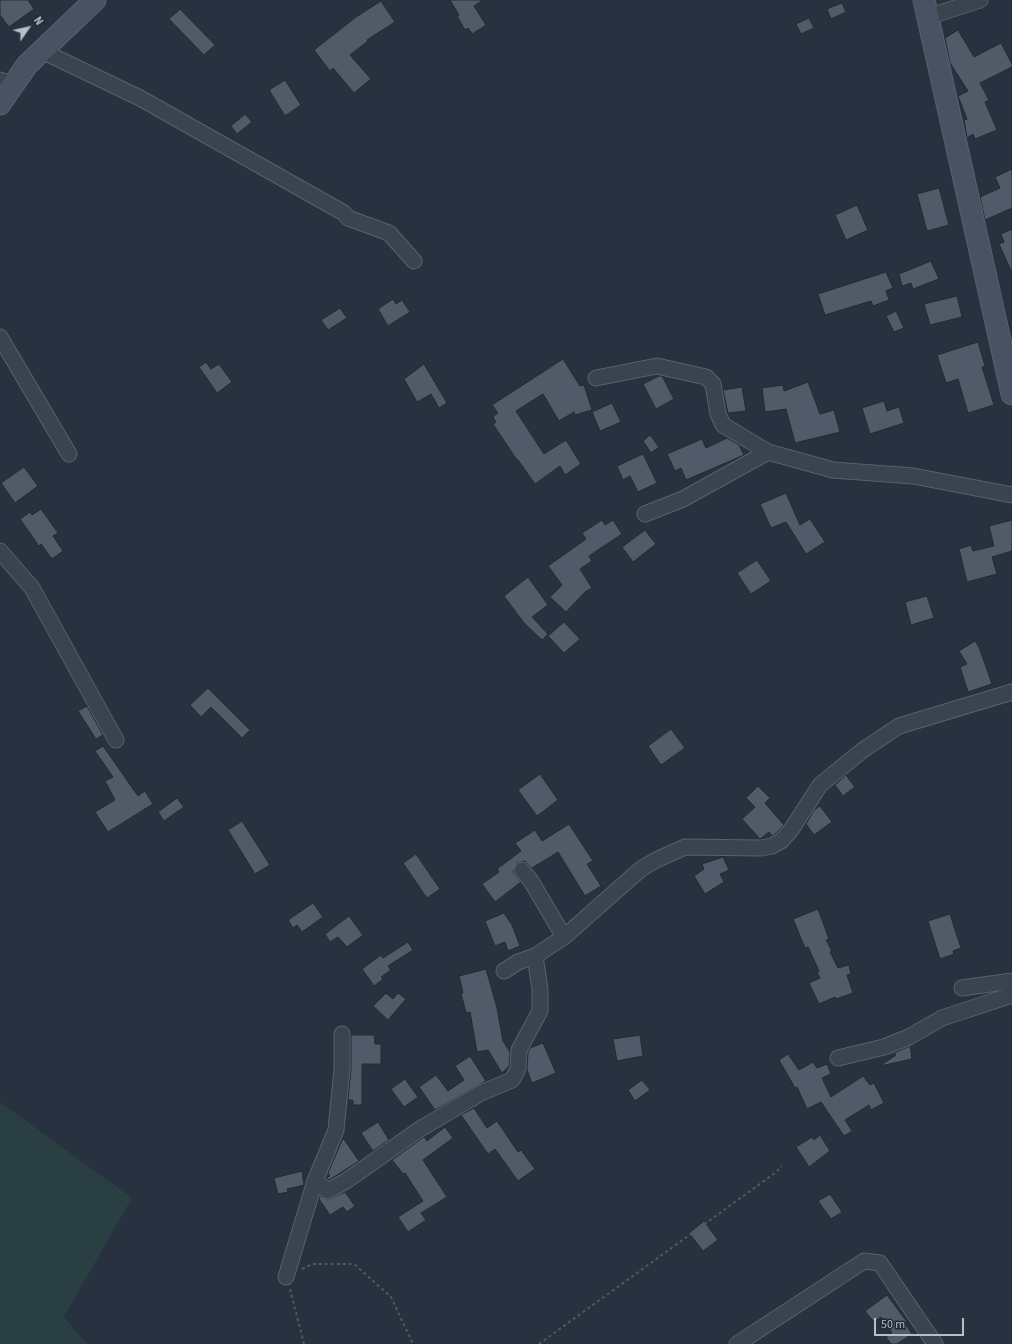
<!DOCTYPE html>
<html>
<head>
<meta charset="utf-8">
<style>
	body { margin:0 }
	#map { position:relative; width:1012px; height:1344px; overflow:hidden; background:#27313f; font-family:"Source Sans 3",sans-serif }
	canvas { display:block }
	.north { position:absolute; left:8px; top:8px; width:40px; height:40px; -webkit-text-stroke:3px #202834; paint-order:stroke; rotate:56deg; font-size:11px; font-weight:700; line-height:16px; text-align:center; color:#b7bec9 }
	.north::after { content:''; display:block; margin:auto; width:14px; height:18px; background:#b7bec9; clip-path:polygon(50% 0,100% 100%,50% 72%,0 100%) }
	.scale { position:absolute; left:874px; top:1318px; width:90px; height:18px; box-sizing:border-box; border:2px solid #b7bec9; border-top:0; padding-left:5px; font-size:12px; line-height:14px; white-space:nowrap; color:#b7bec9; -webkit-text-stroke:3px #202834; paint-order:stroke }
</style>
</head>
<body>
<div id="map">
<canvas width="1012" height="1344"></canvas>
<div class="north">N</div>
<div class="scale">50 m</div>
</div>
<script>
const ctx = document.querySelector('canvas').getContext('2d');
ctx.lineJoin = 'round';
function fillPath(path, color) {
  ctx.fillStyle = color;
  ctx.fill(path, 'evenodd');
}
function toPath(rows) {
  const path = new Path2D();
  for (const r of rows) {
    path.moveTo(r[0], r[1]);
    for (let i = 2; i < r.length; i += 2) path.lineTo(r[i], r[i + 1]);
  }
  return path;
}
function stroke(path, color, width, dash) {
  ctx.strokeStyle = color;
  ctx.lineWidth = width;
  ctx.lineCap = dash ? 'butt' : 'round';
  ctx.setLineDash(dash || []);
  ctx.stroke(path);
}
const green = toPath([
	[0,1102,132,1198,64,1317,87,1344,0,1344]
]);
const building = toPath([
	[0,0,28,0,34,9,9,27,0,15,0,0],
	[450,0,483,0,474,6,486,25,472,34,468,28,465,30,457,16,459,15,450,0],
	[381,1,395,22,367,40,368,41,350,55,371,79,354,93,333,68,330,71,314,50,356,17,381,1],
	[842,3,846,12,831,19,827,9,842,3],
	[180,9,215,45,204,55,169,19,180,9],
	[809,18,814,28,801,34,796,24,809,18],
	[958,30,974,57,1001,43,1012,64,1012,67,980,83,989,100,985,102,997,130,975,139,973,134,967,138,964,120,967,119,958,96,968,91,950,63,945,38,958,30],
	[285,80,301,105,285,116,269,90,285,80],
	[245,114,252,122,237,134,231,126,245,114],
	[1012,169,1012,208,985,220,980,197,1000,188,995,177,1012,169],
	[939,188,949,225,927,231,917,194,939,188],
	[857,205,868,230,846,240,835,215,857,205],
	[1012,229,1012,273,999,244,1004,242,1001,234,1012,229],
	[931,261,939,279,913,289,911,283,902,286,899,274,931,261],
	[886,272,893,288,886,291,889,300,873,306,871,301,825,315,818,294,886,272],
	[957,296,962,317,930,325,924,304,957,296],
	[393,299,396,304,402,300,410,312,388,326,378,309,393,299],
	[340,308,347,318,328,330,321,320,340,308],
	[896,311,904,328,894,332,886,316,896,311],
	[978,342,985,366,982,367,994,405,968,413,958,379,946,383,937,355,978,342],
	[563,359,580,386,584,385,592,410,575,415,574,412,559,421,543,394,516,411,544,454,566,440,581,464,565,475,560,466,535,484,518,460,517,460,493,424,496,422,493,417,498,413,492,405,563,359],
	[206,362,211,369,219,364,232,382,217,393,199,367,206,362],
	[424,364,447,403,439,408,431,394,417,402,404,379,424,364],
	[659,376,662,376,674,399,656,409,643,384,659,376],
	[808,382,820,414,834,410,840,432,795,443,786,409,765,412,762,388,783,385,784,391,808,382],
	[742,387,746,411,728,413,723,390,742,387],
	[884,401,887,411,899,407,904,423,870,434,862,408,884,401],
	[612,403,621,422,600,431,592,412,612,403],
	[650,435,659,447,651,453,643,441,650,435],
	[727,438,739,445,744,455,686,480,681,468,675,471,667,454,702,439,706,448,727,438],
	[643,454,657,483,638,492,630,476,623,480,617,466,643,454],
	[24,467,38,486,15,503,1,483,24,467],
	[786,493,800,525,810,519,825,542,806,554,786,522,771,528,760,504,786,493],
	[41,509,58,533,53,536,63,551,52,559,41,544,39,546,20,519,30,512,32,515,41,509],
	[602,520,605,525,613,520,622,534,589,556,592,561,580,569,592,588,585,592,566,612,550,597,562,585,548,566,586,539,582,533,602,520],
	[1012,520,1012,551,992,557,997,574,967,582,959,549,971,545,973,551,994,546,989,526,1012,520],
	[645,530,656,544,633,562,622,547,645,530],
	[757,560,771,581,751,594,737,573,757,560],
	[528,577,548,605,532,617,548,634,542,640,524,623,504,596,528,577],
	[927,596,934,618,911,625,905,602,927,596],
	[564,622,580,639,564,653,548,636,564,622],
	[975,641,979,647,992,684,968,692,960,667,967,664,959,651,975,641],
	[208,688,250,730,242,738,211,707,201,717,190,705,208,688],
	[87,706,103,735,96,739,78,711,87,706],
	[671,729,685,748,661,765,648,746,671,729],
	[103,746,138,796,145,791,153,804,108,832,95,812,115,800,105,781,113,777,95,751,103,746],
	[540,774,558,800,537,816,518,790,540,774],
	[846,775,855,787,843,796,835,785,846,775],
	[758,786,770,798,765,803,784,825,774,835,772,836,769,832,760,839,742,819,755,807,746,798,758,786],
	[177,798,184,807,164,821,158,812,177,798],
	[820,806,832,822,814,835,806,824,814,810,820,806],
	[242,821,270,865,255,874,228,830,242,821],
	[569,824,593,861,587,864,601,886,585,896,558,852,532,868,525,861,517,863,513,872,521,882,495,902,482,884,499,872,497,869,521,851,515,843,535,830,542,841,569,824],
	[416,854,440,889,427,898,403,863,416,854],
	[723,857,729,870,720,874,724,882,705,894,694,876,704,869,702,864,723,857],
	[313,903,323,917,302,932,297,925,293,928,288,920,313,903],
	[818,909,829,939,826,940,832,951,830,952,838,968,849,965,851,974,847,975,853,993,836,999,835,997,819,1004,809,983,820,978,817,972,819,971,808,947,805,948,793,919,818,909],
	[504,913,512,925,520,946,508,951,505,942,495,946,485,921,504,913],
	[950,914,961,948,953,951,954,954,940,959,928,921,950,914],
	[349,916,363,935,347,947,338,937,330,942,325,934,349,916],
	[408,942,413,950,388,966,391,970,381,977,383,979,374,986,362,969,381,955,383,958,408,942],
	[486,969,497,1008,503,1041,510,1052,509,1066,502,1073,488,1050,477,1052,470,1012,466,1013,461,993,463,993,459,976,486,969],
	[386,993,393,999,398,993,406,999,388,1020,373,1006,386,993],
	[351,1035,374,1035,375,1044,381,1044,381,1064,362,1064,362,1105,353,1105,353,1100,348,1100,351,1069,351,1035],
	[640,1035,643,1056,617,1061,613,1039,640,1035],
	[543,1043,556,1073,532,1083,527,1070,528,1052,530,1048,543,1043],
	[910,1046,912,1059,880,1066,896,1055,894,1053,910,1046],
	[788,1054,799,1070,813,1062,817,1068,827,1064,831,1074,822,1078,831,1097,863,1076,870,1085,874,1083,884,1103,871,1110,869,1105,845,1120,852,1131,844,1136,821,1102,807,1109,797,1087,795,1088,779,1060,788,1054],
	[470,1056,486,1081,435,1110,419,1087,436,1075,448,1091,464,1080,455,1066,470,1056],
	[405,1079,418,1097,404,1107,391,1089,405,1079],
	[642,1080,650,1090,635,1101,628,1090,642,1080],
	[474,1108,487,1128,497,1121,518,1152,521,1150,535,1169,518,1181,495,1149,488,1154,461,1115,474,1108],
	[378,1122,389,1140,373,1151,361,1133,378,1122],
	[445,1127,453,1138,423,1160,447,1197,421,1213,426,1220,408,1232,398,1217,423,1201,405,1173,403,1174,392,1160,424,1137,427,1141,445,1127],
	[820,1135,830,1151,809,1167,796,1147,812,1137,814,1140,820,1135],
	[343,1138,359,1161,329,1180,326,1178,330,1176,328,1173,343,1138],
	[302,1171,304,1185,287,1189,288,1192,278,1194,274,1178,302,1171],
	[345,1192,355,1206,347,1212,343,1207,330,1215,319,1199,320,1196,328,1200,345,1192],
	[830,1194,842,1212,831,1219,818,1201,830,1194],
	[704,1221,718,1240,703,1251,689,1233,704,1221],
	[887,1295,907,1322,905,1323,912,1334,897,1344,891,1344,886,1337,892,1333,881,1317,874,1322,865,1311,887,1295]
]);
const path = toPath([
	[302,1269,312,1264,354,1264,391,1297,413,1344],
	[290,1289,304,1344],
	[539,1344,775,1173,782,1166]
]);
const minor = toPath([
	[928,17,980,0],
	[42,51,140,98,344,213,348,218,389,233,414,261],
	[0,80,12,84],
	[0,337,69,454],
	[596,378,657,366,706,377,713,384,718,414,723,425,768,452,833,470,913,476,1012,495],
	[645,514,683,499,768,452],
	[0,551,32,588,116,740],
	[522,870,531,881,564,937],
	[504,971,518,962,535,956,564,937,625,883,641,869,656,860,685,847,761,848,772,846,781,841,791,830,820,785,863,750,899,726,1012,692],
	[962,988,1012,981],
	[838,1058,884,1047,909,1037,942,1018,1012,995],
	[315,1181,328,1191,346,1181,420,1129,481,1093,512,1080,518,1069,519,1050,540,1011,540,989,535,956],
	[286,1277,315,1181,336,1130,342,1069,342,1034],
	[737,1344,864,1261,880,1263,935,1344]
]);
const secondary = toPath([
	[924,0,1012,394],
	[0,104,27,65,95,0]
]);
fillPath(green, '#2a3f41');
fillPath(building, '#505a69');
stroke(building, '#222a36', 1);
stroke(minor, '#59616c', 17);
stroke(secondary, '#59616c', 23);
stroke(path, '#495c5f', 2, [3, 3]);
stroke(minor, '#3b434f', 15);
stroke(secondary, '#495262', 21);
</script>
</body>
</html>
